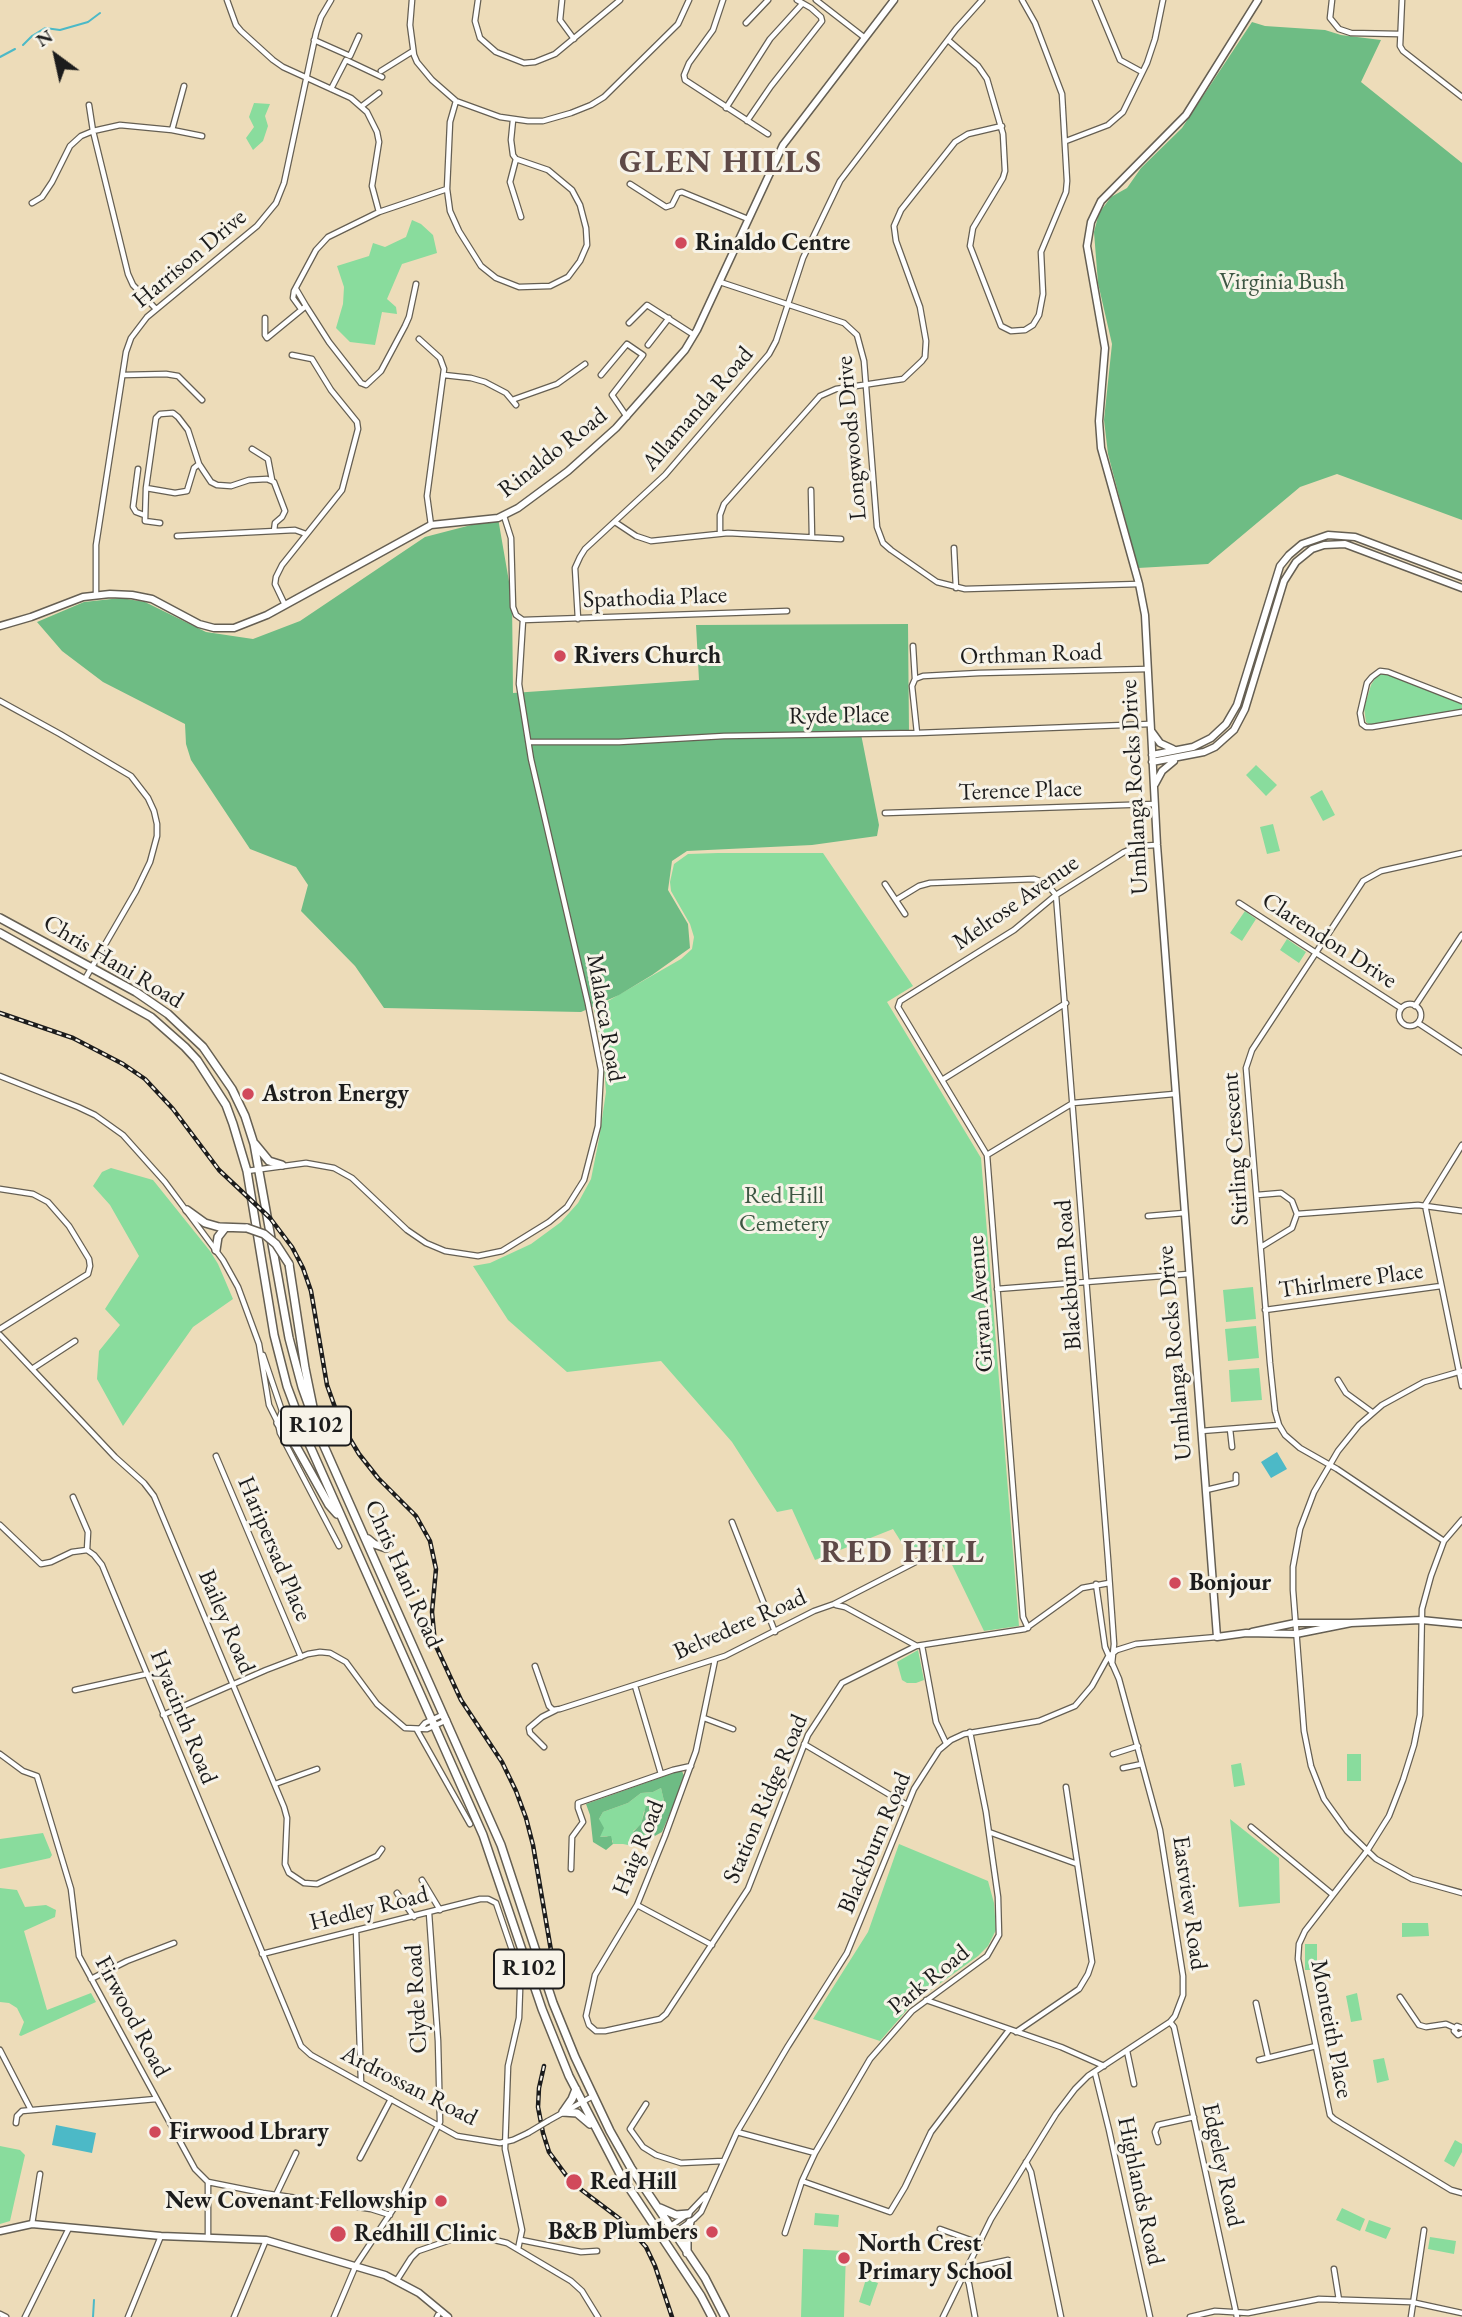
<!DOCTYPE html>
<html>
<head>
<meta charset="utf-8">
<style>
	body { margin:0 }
	#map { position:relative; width:1462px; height:2317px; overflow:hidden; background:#eddcb9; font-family:"EB Garamond",serif }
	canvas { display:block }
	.north { position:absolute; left:21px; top:21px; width:70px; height:70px; -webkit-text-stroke:5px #f7f3e8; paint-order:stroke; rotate:327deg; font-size:19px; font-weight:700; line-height:28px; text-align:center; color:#1c1c1c }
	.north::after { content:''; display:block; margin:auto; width:24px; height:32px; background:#1c1c1c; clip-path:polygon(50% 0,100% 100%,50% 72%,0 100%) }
</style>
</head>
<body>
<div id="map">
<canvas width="1462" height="2317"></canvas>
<div class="north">N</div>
</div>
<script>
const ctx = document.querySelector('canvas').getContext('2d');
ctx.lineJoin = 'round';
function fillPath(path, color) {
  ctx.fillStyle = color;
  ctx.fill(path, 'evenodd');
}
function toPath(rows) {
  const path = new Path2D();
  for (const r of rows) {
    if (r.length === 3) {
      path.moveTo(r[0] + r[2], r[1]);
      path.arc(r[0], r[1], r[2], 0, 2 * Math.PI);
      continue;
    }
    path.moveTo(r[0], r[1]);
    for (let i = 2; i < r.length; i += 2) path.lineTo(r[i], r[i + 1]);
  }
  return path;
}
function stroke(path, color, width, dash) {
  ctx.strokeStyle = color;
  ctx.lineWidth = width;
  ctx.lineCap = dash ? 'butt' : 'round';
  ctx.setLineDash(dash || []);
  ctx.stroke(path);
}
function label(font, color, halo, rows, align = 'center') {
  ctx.font = font + ' "EB Garamond",serif';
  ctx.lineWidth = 6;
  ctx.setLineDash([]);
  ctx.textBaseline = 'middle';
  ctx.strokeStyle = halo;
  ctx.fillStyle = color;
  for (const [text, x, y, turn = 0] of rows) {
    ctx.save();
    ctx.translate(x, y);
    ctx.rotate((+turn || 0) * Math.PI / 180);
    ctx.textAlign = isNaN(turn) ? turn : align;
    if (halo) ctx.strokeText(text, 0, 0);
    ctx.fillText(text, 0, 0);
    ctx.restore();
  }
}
const green = toPath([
	[254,103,270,104,265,116,268,126,263,141,253,150,246,138,254,127,249,117],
	[412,220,421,224,433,235,437,253,402,264,387,299,396,307,397,314,382,312,375,345,350,342,336,328,343,304,344,287,337,266,369,256,373,243,385,247,406,237],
	[1383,673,1390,673,1462,702,1462,710,1370,725,1366,722,1364,708,1371,685,1378,674],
	[1256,765,1277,785,1266,796,1246,775],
	[1322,790,1335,815,1323,821,1310,797],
	[1273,824,1280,851,1267,854,1260,827],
	[718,853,823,853,913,986,887,1002,981,1158,1019,1626,984,1631,941,1542,910,1556,893,1529,815,1560,792,1509,777,1512,732,1442,661,1361,567,1372,508,1320,473,1266,490,1263,531,1244,561,1222,578,1203,591,1179,599,1139,606,1092,603,1053,594,1009,681,959,692,949,694,937,690,924,671,891,670,882,674,864,688,854],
	[1245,911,1256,919,1242,941,1230,933],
	[1287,939,1306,952,1299,963,1280,950],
	[111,1168,153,1180,210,1251,218,1264,233,1299,193,1327,123,1426,97,1379,99,1351,120,1325,105,1309,139,1256,110,1205,93,1186,102,1172],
	[1253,1287,1256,1319,1226,1322,1223,1290],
	[1256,1326,1259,1358,1228,1361,1225,1329],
	[1259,1368,1262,1400,1231,1402,1229,1370],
	[918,1650,924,1680,916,1683,907,1683,902,1680,897,1662],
	[1347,1754,1361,1754,1361,1781,1347,1781],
	[1241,1763,1245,1785,1234,1787,1231,1765],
	[661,1788,664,1801,657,1807,644,1811,641,1825,633,1831,635,1835,645,1834,653,1837,633,1846,623,1844,613,1844,613,1841,607,1836,600,1837,599,1819,603,1812,628,1803,641,1793,653,1792],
	[1230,1819,1279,1858,1280,1903,1239,1907],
	[43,1833,52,1855,50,1858,0,1869,0,1839],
	[899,1844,988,1881,994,1903,996,1930,988,1946,978,1956,913,2003,880,2041,813,2019,868,1932],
	[0,1888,17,1890,25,1907,46,1905,56,1910,55,1917,24,1931,47,2010,91,1993,96,2002,21,2036,19,2035,24,2022,17,2008,9,2003,0,2002],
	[1402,1923,1428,1923,1429,1936,1402,1937],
	[1305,1944,1317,1944,1317,1970,1305,1970],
	[1357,1993,1362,2020,1351,2022,1346,1996],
	[1384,2058,1389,2080,1377,2083,1373,2060],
	[1455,2140,1462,2144,1462,2152,1454,2167,1444,2161],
	[0,2146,20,2150,25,2155,10,2221,0,2224],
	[1342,2208,1365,2219,1360,2231,1336,2220],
	[815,2213,839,2215,838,2227,814,2225],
	[1369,2220,1391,2228,1386,2239,1365,2231],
	[1430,2237,1456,2241,1454,2254,1428,2249],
	[803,2249,846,2251,844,2317,801,2317],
	[866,2279,878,2283,870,2306,859,2302]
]);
const forest = toPath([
	[1252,22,1265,26,1325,30,1341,35,1381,40,1361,82,1462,163,1462,520,1337,474,1300,487,1208,564,1138,568,1108,454,1104,420,1112,344,1098,283,1094,232,1099,213,1111,197,1127,188,1141,168,1182,128],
	[498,518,512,599,513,693,699,680,696,625,908,624,909,733,861,734,879,825,877,836,812,845,687,851,672,861,668,890,688,924,690,948,652,975,619,995,581,1012,384,1008,355,966,301,911,308,885,296,867,250,849,191,760,186,744,185,724,103,682,62,651,37,622,84,602,121,598,145,602,206,632,253,639,300,621,425,537],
	[679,1771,682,1771,685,1778,662,1832,653,1837,645,1834,637,1836,633,1832,641,1824,646,1806,657,1807,664,1801,661,1788,653,1792,641,1793,628,1803,603,1812,599,1819,604,1828,600,1837,611,1836,613,1844,606,1850,593,1842,590,1815,586,1804]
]);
const water = toPath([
	[1277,1452,1287,1469,1271,1478,1261,1462],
	[56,2125,96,2133,92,2153,52,2145]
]);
const stream = toPath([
	[23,45,32,36,45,28,60,30,88,22,100,13],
	[0,57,15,49],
	[93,2317,94,2300]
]);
const street = toPath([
	[227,0,236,25,241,31,273,60,283,67,351,98,367,112,377,132,379,142,372,186,379,212],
	[412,0,410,25,414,55,417,62,432,80,456,101,500,117,528,121,543,121,571,113,591,105,604,97,678,24,689,0],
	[478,0,475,21,480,38,496,52,524,63,535,62,555,54,620,0],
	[562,0,560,20,574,39],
	[723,0,713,30,689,63,684,75,685,80,768,134],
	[816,0,865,38],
	[1095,0,1120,60,1142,72],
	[1332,0,1330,18,1339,29,1351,33,1399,34],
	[1402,0,1400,46,1403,51,1462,97],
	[746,23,768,0],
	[314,40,350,56,359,36],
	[948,40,978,66,987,79,1003,134,1005,171,1003,178,973,228,970,246,1001,326,1011,331,1025,330,1033,325,1039,315,1043,294,1041,252,1066,192,1067,181,1062,94,1035,23,1022,0],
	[381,71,413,51],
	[331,89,346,60,382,77],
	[456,101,450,122,447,189,450,211,459,231,481,266,496,278,519,287,550,286,568,277,580,261,587,245,586,228,580,205,572,190,548,170,516,159,513,155,511,140,513,120],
	[89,105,93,131,128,274,133,285,156,309],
	[362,106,379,93],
	[726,108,770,39,802,4],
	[747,121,771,86,822,21,821,17,811,8,797,0],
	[172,130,184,86],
	[1066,141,1108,125,1123,112,1147,63,1155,39,1163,0],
	[516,159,510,182,521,217],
	[630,184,666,207,672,205,678,193,682,192,748,219],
	[32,203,42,197,52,182,70,146,81,136,93,131,120,125,172,130,202,136],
	[720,282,844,323,857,335,864,361,877,527,883,543,891,550,937,582,965,589,1139,584],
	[296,289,306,306],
	[301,309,293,298,294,291,316,250,328,237,379,212,447,189],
	[265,318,265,335,267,338,306,306,329,342,361,383,366,385,381,371,405,326,409,317,416,284],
	[629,323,647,305,694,335],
	[419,339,440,358,444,369,427,496,431,525],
	[648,345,669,318],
	[123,375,166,374,178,376,202,400],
	[444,375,471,378,485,382,506,393,516,405],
	[601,375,627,344,643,355,612,395,627,417],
	[512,400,557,384,585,364],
	[252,449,268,459,272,480],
	[138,469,133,507,136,512,144,515],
	[146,488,175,493,187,491,194,468,199,464],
	[811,490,812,537],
	[615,522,636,536,651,541,728,533,841,539],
	[160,523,145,521,146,488,156,418,160,414,173,413,178,417,188,430,199,464,211,482,217,485,231,486,249,480,267,479,274,482,285,511,282,517,275,523,274,531],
	[720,533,720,515,724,504,820,396,836,389,903,379,922,361,925,357,926,341,920,307,896,241,894,226,901,210,955,142,968,134,1002,126],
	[177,536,295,530,306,534],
	[954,548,956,588],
	[96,594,96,545,126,352,131,338,147,317,257,226,276,203,284,183,316,33,321,17,331,0],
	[285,605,275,584,276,577,282,565,342,490,358,429,357,422,331,390,312,359,292,355],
	[578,619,575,568,580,557,585,549,665,475,769,354,776,341,803,258,840,181,956,29,982,0],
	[523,620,787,611],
	[913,646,915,679,912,686,917,733],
	[915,679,923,676,979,673,1148,669],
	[0,701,60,734,131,776,148,798,154,811,157,824,157,836,150,862,136,891,85,979],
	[1462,701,1388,672,1380,671,1372,677,1367,683,1360,713,1362,724,1366,727,1372,727,1462,712],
	[529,742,619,742,724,736,917,733,1150,724],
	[885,813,1155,804],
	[885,884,905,914],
	[896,900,919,886,930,883,1034,879,1046,883,1056,895,1108,1559,1114,1644,1112,1664],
	[1239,903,1401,1008],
	[1410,1015,11],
	[1415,1006,1462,935],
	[1418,1023,1462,1052],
	[0,1076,78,1107,95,1115,123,1135,165,1182,223,1260,238,1287,259,1344,269,1405,278,1423,280,1433,339,1546],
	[942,1080,1066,1003],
	[1462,1145,1425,1205,1462,1386],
	[987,1155,1073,1103,1174,1094],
	[247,1171,306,1163,334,1168,352,1178,407,1230,426,1243,445,1251,478,1256,502,1251,549,1222,567,1207,584,1180,598,1126,601,1070,588,1004,531,759,519,684,523,620,516,615,513,607,511,538,504,516],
	[0,1189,33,1194,48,1202,69,1226,89,1259,90,1266,88,1274,83,1277,0,1329],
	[1257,1195,1281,1193,1292,1201,1297,1214,1292,1228,1261,1247],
	[1297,1214,1418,1205,1462,1211],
	[1148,1216,1184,1213],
	[997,1289,1188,1274],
	[1265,1310,1441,1286],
	[0,1335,115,1457,144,1483,154,1496,284,1807,287,1818,285,1864,289,1873,304,1883,317,1884,377,1856,382,1849],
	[263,1355,282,1411,278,1423],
	[32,1369,75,1341],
	[1462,1371,1424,1382,1382,1405,1359,1425,1338,1451,1314,1492,1300,1529,1293,1567,1293,1590,1304,1731,1311,1766,1324,1799,1347,1831,1376,1859,1412,1879,1462,1893],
	[1338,1380,1346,1393,1372,1412],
	[1230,1429,1232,1447],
	[1201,1431,1279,1425],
	[216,1456,301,1657],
	[1206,1490,1236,1483,1236,1475],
	[73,1497,88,1532,87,1550],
	[1462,1520,1444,1541,1431,1576,1422,1609,1420,1715,1414,1745,1403,1780,1389,1816,1367,1851,1305,1931,1299,1944,1298,1959,1330,2115,1334,2119,1451,2190,1462,2193],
	[732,1522,775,1632],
	[0,1525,41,1564,51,1562,72,1552,87,1550],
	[1444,1541,1337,1469,1300,1448,1285,1435,1279,1425,1275,1411,1270,1363,1246,1068,1252,1050,1363,881,1381,871,1462,853],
	[87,1550,94,1555,102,1565,301,2046,311,2055,457,2136,500,2143,513,2140,528,2133],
	[836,1605,845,1607,915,1645],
	[1028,1628,1023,1617,987,1155,898,1007,900,1001,1014,930,1056,895,1124,852,1138,846,1157,845],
	[922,1646,936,1722,946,1743],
	[715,1660,696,1751,665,1836,637,1905,595,1975,586,2016,589,2025,596,2031,605,2031,660,2019,666,2014,748,1889,808,1735,842,1683,916,1646,1025,1629,1082,1588,1109,1583],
	[535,1666,549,1706,553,1710,560,1709,725,1656,814,1611,834,1604,939,1550],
	[635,1686,661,1774],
	[75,1690,147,1674],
	[163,1715,266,1670,308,1654,320,1652,330,1653,346,1662,377,1704,405,1728,427,1729,447,1720],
	[704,1718,733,1729],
	[420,1729,425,1723,442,1715],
	[417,1730,470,1824],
	[804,1744,907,1805],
	[544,1747,530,1733,529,1728,542,1717,556,1710],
	[0,1754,23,1771,37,1776,71,1889,79,1956,195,2169,208,2182,263,2193,371,2209,390,2215],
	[1113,1754,1138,1746],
	[1123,1768,1142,1764],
	[275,1784,317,1769],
	[1251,1827,1332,1894],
	[989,1832,1077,1864],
	[571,1869,572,1837,583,1822,578,1808,578,1803,673,1770,691,1766],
	[422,1880,440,1910],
	[397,1893,414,1917],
	[637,1905,712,1945],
	[356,1930,361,2082],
	[262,1954,480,1899,488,1899,496,1903,515,1959,520,1990,519,2018,508,2066,505,2149,522,2230,518,2249],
	[91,1979,127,1961,174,1943],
	[1400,1997,1419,2025,1426,2027,1446,2024,1455,2028],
	[926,2000,1061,2047,1104,2066],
	[1256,2003,1268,2057],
	[1170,2022,1174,2027,1237,2317],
	[1462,2028,1457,2026,1454,2031,1458,2035,1462,2033],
	[1016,2032,1079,1989,1088,1974,1092,1962,1066,1787],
	[0,2050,31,2110],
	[1127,2051,1134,2084],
	[1259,2060,1316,2046],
	[1095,2073,1109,2130,1150,2317],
	[646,2104,630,2129,643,2147,656,2155,681,2163,723,2161],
	[548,2121,593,2096],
	[16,2123,17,2116,22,2111,156,2099],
	[737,2132,815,2153],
	[1158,2142,1155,2132,1158,2125,1194,2117],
	[360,2158,391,2099],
	[1026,2162,1031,2172,1061,2317],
	[802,2181,890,2212,905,2187,931,2132,1009,2030],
	[208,2182,208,2238],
	[276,2195,296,2153],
	[32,2224,40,2174],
	[940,2229,979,2243],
	[785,2233,802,2181,815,2153,870,2059,912,2011,987,1956,999,1935,998,1897,986,1812,970,1732],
	[659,2234,688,2214,706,2195],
	[521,2240,581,2252,597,2251],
	[664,2240,694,2219,701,2212,737,2132,788,2046,847,1953,914,1789,939,1750,951,1740,964,1734,1039,1721,1075,1706,1092,1686,1108,1657,1117,1650,1136,1644,1217,1637],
	[967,2269,1008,2260],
	[1334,2269,1339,2300],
	[965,2274,969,2284,975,2317],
	[397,2280,411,2258,418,2251,456,2238,474,2235,507,2243,571,2281,582,2291,598,2317],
	[0,2314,6,2317],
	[25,2317,69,2228],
	[128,2317,161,2236],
	[234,2317,266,2240],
	[334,2317,356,2265,404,2193,440,2122,438,2041,429,1913],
	[437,2317,438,2315],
	[943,2317,991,2219,1056,2114,1075,2089,1088,2076,1170,2022,1175,2016,1183,1995,1183,1976,1160,1830,1119,1679,1105,1647,1096,1584],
	[1190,2317,1215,2311,1248,2313,1319,2299,1411,2302,1462,2313],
	[1411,2317,1424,2230]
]);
const secondary = toPath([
	[1258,0,1186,115,1101,201,1091,222,1087,246,1105,348,1099,421,1101,448,1139,584,1145,615,1157,845,1217,1637,1246,1633,1296,1634,1351,1623],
	[0,626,31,617,83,597,110,594,132,595,152,599,199,624,214,628,234,628,267,615,431,525,498,518,518,508,568,471,616,428,685,350,697,330,783,145,894,0],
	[1152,732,1160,743,1173,749],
	[1152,755,1193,747,1211,738,1226,724,1237,705,1280,566,1289,555,1302,544,1328,535,1355,537,1462,577],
	[1152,762,1204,752,1215,747,1234,730,1245,709,1284,581,1296,562,1312,549,1324,545,1345,544,1462,588],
	[1155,784,1162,771,1174,761],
	[1252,1632,1295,1623,1351,1623,1421,1620,1462,1624],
	[0,2231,32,2224,161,2236,266,2240,385,2275,419,2293,448,2317]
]);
const primary = toPath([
	[0,918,136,992,168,1014,203,1047,232,1089,245,1116,254,1144,289,1338,302,1387,320,1437,501,1845,553,2003,575,2057,610,2131,631,2168,705,2278,725,2317],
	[0,933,151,1017,185,1047,197,1060,226,1105,233,1124,247,1171,274,1335,287,1386,306,1437,483,1835,542,2009,569,2076,620,2174,701,2296,712,2317],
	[255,1144,269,1161,282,1165],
	[187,1210,205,1223,219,1227,247,1228],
	[216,1250,218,1237,225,1228],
	[289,1264,305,1368,314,1412],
	[278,1423,296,1446,329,1505,337,1514],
	[368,1539,374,1544,386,1548],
	[563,2112,577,2113,590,2124],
	[563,2112,572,2099,576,2089],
	[660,2208,676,2215,688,2214],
	[687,2253,687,2235,690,2222]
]);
const rail = toPath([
	[0,1013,73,1038,123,1064,145,1079,173,1109,219,1170,270,1218,292,1247,303,1268,311,1291,327,1385,341,1424,359,1454,378,1478,416,1516,430,1541,436,1569,432,1612,435,1644,461,1700,502,1762,516,1791,526,1818,533,1845,554,1968],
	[544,2066,539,2088,538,2107,543,2133,549,2152,571,2182,624,2222,646,2247,655,2266,672,2317]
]);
const streetBridge = toPath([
	[528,2133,548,2121]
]);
const primaryBridge = toPath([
	[247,1228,264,1234,276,1244,289,1264]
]);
const markers = [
	[681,243,7,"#d1495b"],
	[560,656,7,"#d1495b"],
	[248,1094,7,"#d1495b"],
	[1175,1583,7,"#d1495b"],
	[155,2132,7,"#d1495b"],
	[574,2182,9,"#d1495b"],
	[441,2201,7,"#d1495b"],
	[712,2232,7,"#d1495b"],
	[338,2234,9,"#d1495b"],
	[844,2258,7,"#d1495b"]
];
const shields = [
	[316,1426,70],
	[529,1969,70]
];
const shieldNames = [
	["R102",316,1426],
	["R102",529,1969]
];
const poiNames = [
	["Rinaldo Centre",695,243],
	["Rivers Church",574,656],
	["Astron Energy",262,1094],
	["Bonjour",1189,1583],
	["Firwood Lbrary",169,2132],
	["Red Hill",590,2182],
	["New Covenant Fellowship",427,2201,"right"],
	["B&B Plumbers",698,2232,"right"],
	["Redhill Clinic",354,2234],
	["North Crest",858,2244],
	["Primary School",858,2272]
];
const streetNames = [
	["Harrison Drive",190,259,-40],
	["Allamanda Road",698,409,-49],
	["Longwoods Drive",852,438,-95],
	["Rinaldo Road",553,453,-38],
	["Spathodia Place",655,598,-2],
	["Orthman Road",1031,655,-2],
	["Ryde Place",839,716,-1],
	["Umhlanga Rocks Drive",1135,787,-93],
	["Terence Place",1020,791,-2],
	["Melrose Avenue",1016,903,-35],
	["Clarendon Drive",1329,941,33],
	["Chris Hani Road",113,962,31],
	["Malacca Road",605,1018,80],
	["Stirling Crescent",1236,1149,-94],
	["Blackburn Road",1069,1275,-94],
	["Thirlmere Place",1351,1281,-8],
	["Girvan Avenue",981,1304,-94],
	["Umhlanga Rocks Drive",1175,1353,-95],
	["Haripersad Place",274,1549,67],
	["Chris Hani Road",403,1574,66],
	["Bailey Road",226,1622,67],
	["Belvedere Road",740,1625,-24],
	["Hyacinth Road",183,1717,68],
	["Station Ridge Road",766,1799,-67],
	["Blackburn Road",875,1843,-67],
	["Haig Road",639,1848,-68],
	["Eastview Road",1189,1903,82],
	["Hedley Road",369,1909,-14],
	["Park Road",929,1980,-39],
	["Clyde Road",417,1999,-93],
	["Firwood Road",132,2017,62],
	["Monteith Place",1331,2029,79],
	["Ardrossan Road",409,2086,27],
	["Edgeley Road",1222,2165,78],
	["Highlands Road",1140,2191,78]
];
const parkNames = [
	["Virginia Bush",1282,282],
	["Red Hill",784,1196],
	["Cemetery",784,1224]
];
const districtNames = [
	["GLEN HILLS",721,163],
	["RED HILL",903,1553]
];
fillPath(green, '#89dc9d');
fillPath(forest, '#6ebc84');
fillPath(water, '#4cb9c7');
stroke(stream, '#4cb9c7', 2);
stroke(street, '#655f53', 7);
stroke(secondary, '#655f53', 9);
stroke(primary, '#655f53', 10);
stroke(street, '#fff', 4.5);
stroke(secondary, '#fff', 6);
stroke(primary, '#fff', 7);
stroke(rail, '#1c1c1c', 4.5);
stroke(rail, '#f7f3e8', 2, [5]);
stroke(streetBridge, '#655f53', 7, []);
stroke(primaryBridge, '#655f53', 10, []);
stroke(streetBridge, '#fff', 4.5);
stroke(primaryBridge, '#fff', 7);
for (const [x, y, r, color] of markers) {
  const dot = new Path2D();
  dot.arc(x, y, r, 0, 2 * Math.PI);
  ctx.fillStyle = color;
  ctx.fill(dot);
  stroke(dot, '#f7f3e8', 2.5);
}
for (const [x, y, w] of shields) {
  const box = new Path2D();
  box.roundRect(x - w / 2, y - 19.5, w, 39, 5);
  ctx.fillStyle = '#f7f3e8';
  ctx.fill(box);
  stroke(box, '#1c1c1c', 2);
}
label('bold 23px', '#1c1c1c', null, shieldNames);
label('bold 24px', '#1c1c1c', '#f7f3e8', poiNames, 'left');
label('24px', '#1c1c1c', '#f7f3e8', streetNames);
label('24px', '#3d5643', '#f7f3e8', parkNames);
ctx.letterSpacing = '2px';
label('bold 32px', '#5e4947', '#f7f3e8', districtNames);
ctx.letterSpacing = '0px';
</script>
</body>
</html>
